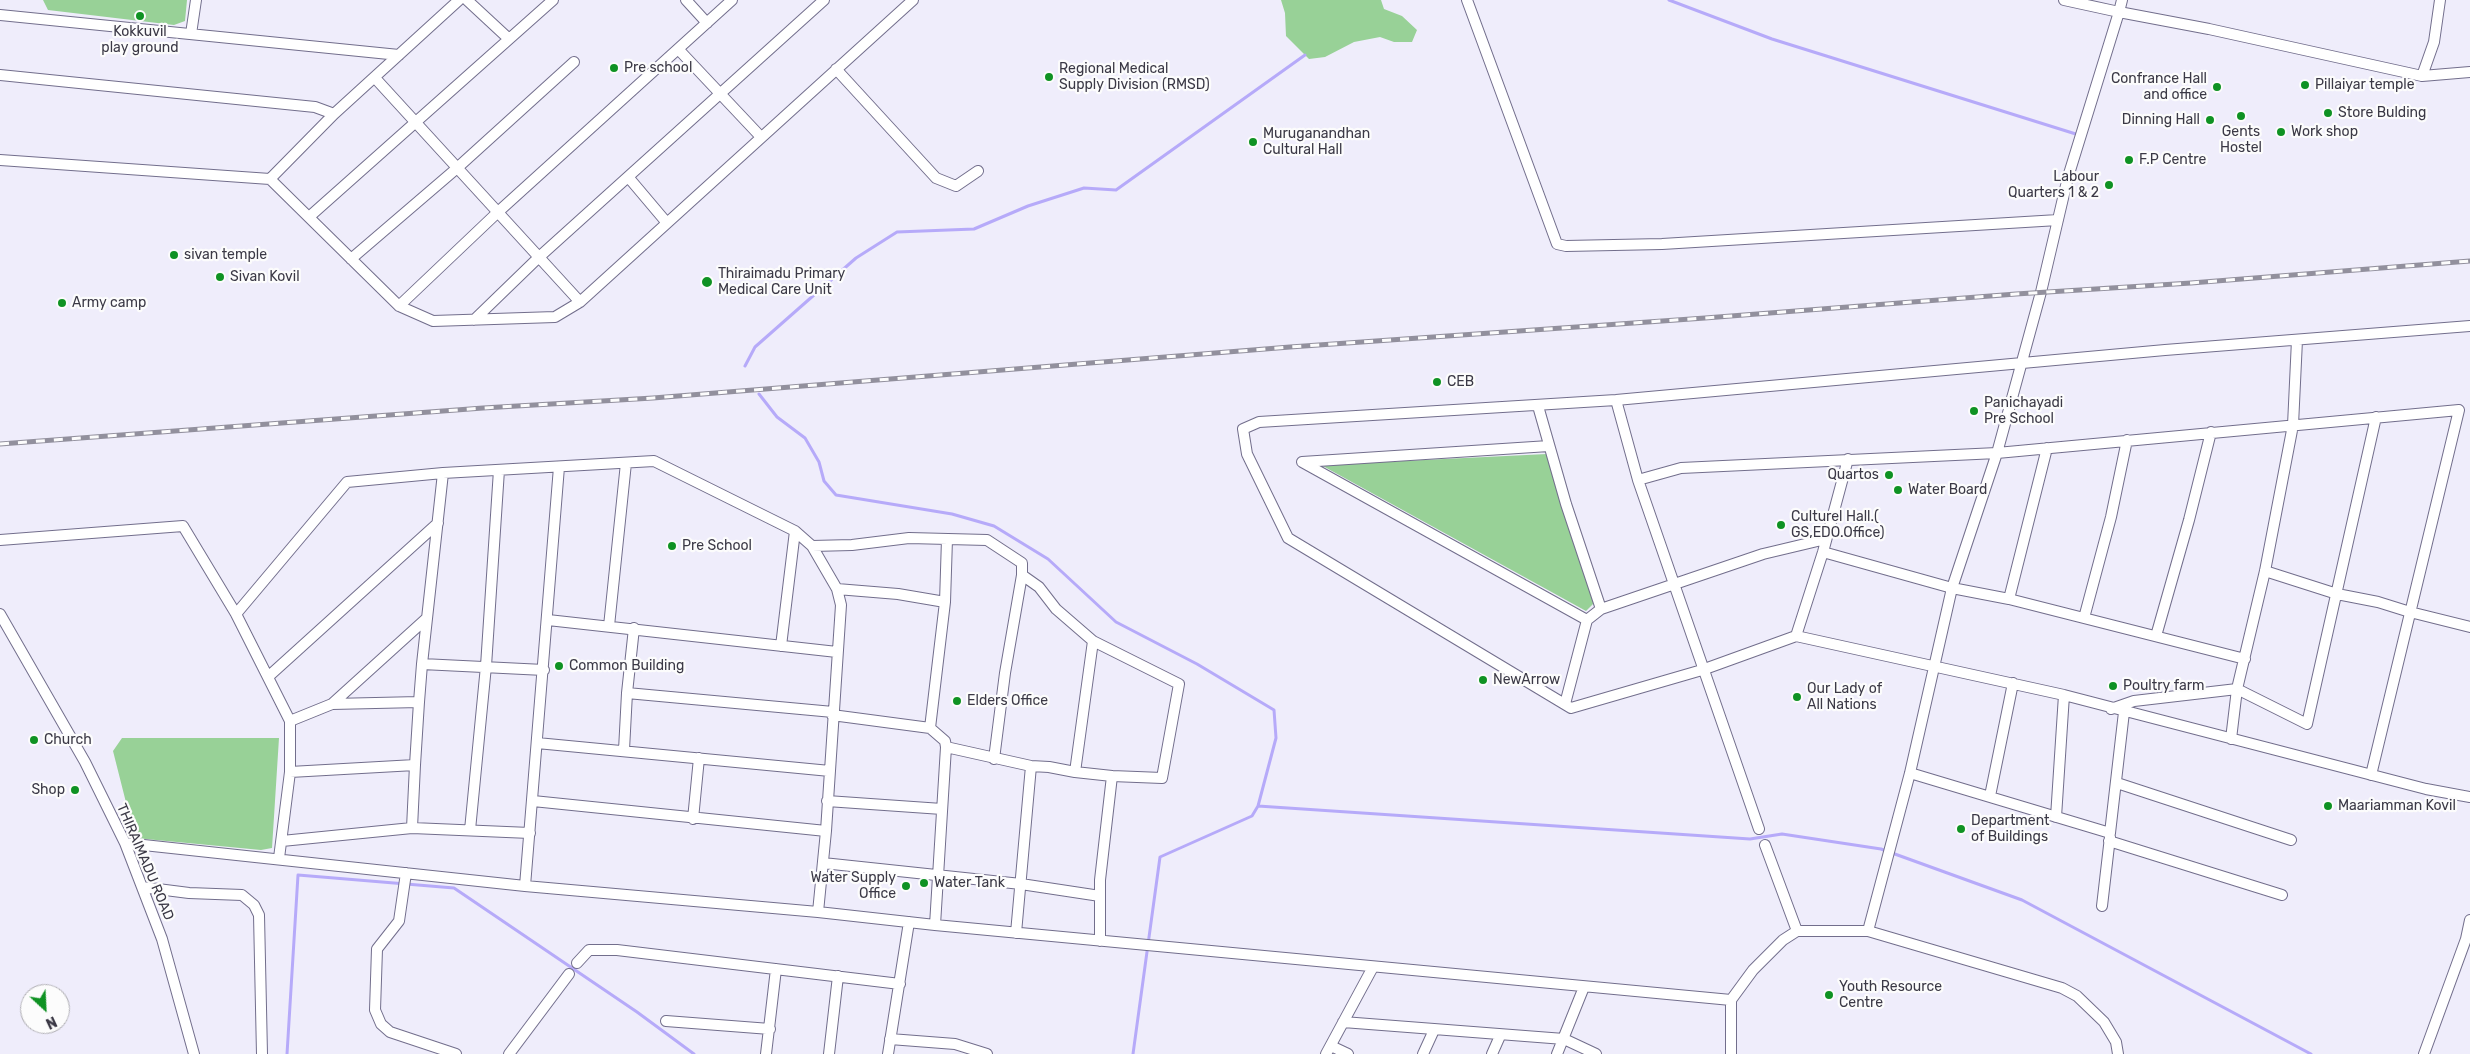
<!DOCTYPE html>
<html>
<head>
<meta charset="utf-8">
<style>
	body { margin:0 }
	#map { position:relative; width:2470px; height:1054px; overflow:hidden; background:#efedfb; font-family:Rubik,sans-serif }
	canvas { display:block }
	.north { position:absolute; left:20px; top:984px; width:50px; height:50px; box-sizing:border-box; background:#fcfcfc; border:1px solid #afaeb3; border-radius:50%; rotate:155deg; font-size:14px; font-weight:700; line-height:20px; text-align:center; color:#3b3946 }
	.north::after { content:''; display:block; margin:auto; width:18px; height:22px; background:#0f9223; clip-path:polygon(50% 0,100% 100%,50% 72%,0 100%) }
</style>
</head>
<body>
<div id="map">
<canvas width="2470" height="1054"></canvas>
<div class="north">N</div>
</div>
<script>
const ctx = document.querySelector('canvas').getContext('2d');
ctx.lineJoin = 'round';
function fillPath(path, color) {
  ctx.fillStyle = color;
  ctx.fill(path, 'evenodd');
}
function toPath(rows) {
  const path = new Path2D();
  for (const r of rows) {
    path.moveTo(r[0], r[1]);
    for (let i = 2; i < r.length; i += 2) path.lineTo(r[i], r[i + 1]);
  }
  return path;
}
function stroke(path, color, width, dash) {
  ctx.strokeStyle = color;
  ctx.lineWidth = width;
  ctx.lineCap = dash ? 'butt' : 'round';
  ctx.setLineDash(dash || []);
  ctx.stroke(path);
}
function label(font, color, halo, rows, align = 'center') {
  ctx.font = font + ' Rubik,sans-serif';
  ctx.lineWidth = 4.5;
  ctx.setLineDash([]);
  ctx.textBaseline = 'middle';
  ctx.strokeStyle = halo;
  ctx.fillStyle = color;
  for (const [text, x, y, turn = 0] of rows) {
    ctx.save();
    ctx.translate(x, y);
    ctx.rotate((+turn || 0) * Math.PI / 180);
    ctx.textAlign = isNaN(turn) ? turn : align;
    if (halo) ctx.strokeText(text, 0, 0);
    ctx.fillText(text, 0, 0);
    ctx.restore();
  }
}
const green = toPath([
	[43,0,187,0,185,21,174,25,48,10],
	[1281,0,1381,0,1384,9,1402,16,1417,30,1412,42,1394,42,1380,37,1354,42,1325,57,1309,59,1286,36,1285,13],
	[1547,454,1595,602,1586,611,1321,465],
	[122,738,279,738,272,848,261,850,135,838,113,751]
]);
const stream = toPath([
	[1669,0,1772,39,2079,135],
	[745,366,755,347,856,258,897,232,974,229,1028,206,1084,188,1116,190,1305,55],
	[759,394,777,417,805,438,819,462,824,481,836,495,952,514,994,526,1048,559,1116,622,1197,664,1274,710,1276,738,1258,806,1750,839,1782,834,1881,849,2022,900,2311,1054],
	[287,1054,298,875,454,888,637,1012,694,1054],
	[1133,1054,1160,857,1252,816,1258,806]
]);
const minor = toPath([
	[467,0,509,39],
	[686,0,707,23],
	[1467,0,1557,244,1566,246,1662,244,2058,220],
	[2122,0,2119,12,2209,29,2422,76,2470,72],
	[0,15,399,55],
	[191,34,196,0],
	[679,50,761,137],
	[836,69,936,178,956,186,978,171],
	[0,75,315,107,334,114],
	[2422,76,2434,42,2440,0],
	[375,78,580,302],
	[0,160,270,179,399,306,433,321,555,317,580,302,913,0],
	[629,178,667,223],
	[270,179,334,114,459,0],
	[309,217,553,0],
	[351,259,456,169,574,62],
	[399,306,498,212,732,0],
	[474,320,538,258,824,0],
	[2470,326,2165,350,1616,400,1259,422,1243,429,1247,454,1288,538,1571,708,1702,670,1796,636,2064,695,2426,789,2470,797],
	[1616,400,1638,480,1759,829],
	[1538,406,1566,504,1601,609],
	[1549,446,1302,462,1587,620,1601,609,1763,554,1826,539],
	[443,473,422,664,544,670],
	[1638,480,1681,468,1997,453,2459,410,2371,775],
	[0,540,183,526,236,614,290,721,290,772,279,858],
	[812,546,852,545,909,538,987,540,1022,563,1022,575,1005,673,994,759],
	[1823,552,1952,588,2009,599,2245,659],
	[2265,571,2337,594,2378,602,2410,612,2470,627],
	[837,589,898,594,945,602],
	[2009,599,2047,448],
	[0,614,85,762,125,843,162,939,194,1054],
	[236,614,347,482,443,473,654,461,795,531,812,546,837,589,841,605,826,831,818,912],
	[2084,618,2111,517,2127,440],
	[548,620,837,652],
	[609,626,626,463],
	[1796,636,1823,552,1848,459],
	[2156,636,2189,520,2211,432],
	[781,646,795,531],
	[269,676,438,523],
	[627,693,833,712],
	[332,704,427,618],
	[1565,704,1587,620],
	[2111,709,2134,701,2237,689,2307,724,2376,417],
	[832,715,930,728,945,741,946,747,935,925],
	[290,721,332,704,419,702,422,664],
	[930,728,945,602,947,539],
	[2231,739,2237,689,2265,571,2293,425,2297,340],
	[537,743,830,771],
	[946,747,1031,766,1049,767,1075,772,1112,776,1162,778,1179,684,1093,641,1056,609,1039,587,1022,575],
	[624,750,627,693,634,628],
	[290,772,415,765,419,702],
	[1075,772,1093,641],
	[1910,773,2110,833,2124,712],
	[2117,783,2291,840],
	[1990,796,2013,683],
	[533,801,826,831],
	[827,801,942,809],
	[2056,817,2064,695],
	[693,819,699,758],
	[412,828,415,765],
	[470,830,486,666,499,470],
	[282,841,412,828,530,833],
	[2109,841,2282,895],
	[125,843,525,886,818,912,935,925,1731,1000],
	[1765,845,1797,931],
	[823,863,1021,884,1100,896],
	[406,873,399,921,377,949,375,1010,381,1024,390,1032,456,1054],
	[525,886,559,467],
	[142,887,189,893,242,895,254,905,259,915,262,1054],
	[2102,906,2110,837],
	[1868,931,1910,773,1952,588,1997,453,2041,292,2068,177,2119,12,2064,0],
	[1016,933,1031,766],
	[1100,941,1100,880,1112,776],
	[577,963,589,950,617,950,900,984],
	[666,1021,770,1029],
	[1343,1022,1564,1039,1596,1054],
	[890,1039,955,1044,987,1054],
	[1331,1046,1348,1054],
	[509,1054,569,974],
	[766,1054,776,969],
	[829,1054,838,976],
	[888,1054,909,922],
	[1326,1054,1373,967],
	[1423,1054,1434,1030],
	[1492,1054,1500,1036],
	[1557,1054,1584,987],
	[1731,1054,1731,1000,1753,970,1783,940,1797,931,1868,931,2062,988,2077,996,2104,1022,2116,1042,2118,1054],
	[2424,1054,2466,939,2470,920]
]);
const rail = toPath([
	[0,444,483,408,653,398,1290,347,1705,318,2016,294,2191,283,2470,261]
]);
const markers = [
	[140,16,5,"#0f9223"],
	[614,68,5,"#0f9223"],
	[1049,77,5,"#0f9223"],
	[2305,85,5,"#0f9223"],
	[2217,87,5,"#0f9223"],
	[2328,113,5,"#0f9223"],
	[2241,116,5,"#0f9223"],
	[2210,120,5,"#0f9223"],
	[2281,132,5,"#0f9223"],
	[1253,142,5,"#0f9223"],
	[2129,160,5,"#0f9223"],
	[2109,185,5,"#0f9223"],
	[174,255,5,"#0f9223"],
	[220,277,5,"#0f9223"],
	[707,282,6,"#0f9223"],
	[62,303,5,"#0f9223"],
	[1437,382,5,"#0f9223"],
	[1974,411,5,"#0f9223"],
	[1889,475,5,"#0f9223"],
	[1898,490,5,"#0f9223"],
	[1781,525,5,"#0f9223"],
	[672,546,5,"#0f9223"],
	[559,666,5,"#0f9223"],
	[1483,680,5,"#0f9223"],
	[2113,686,5,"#0f9223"],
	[1797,697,5,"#0f9223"],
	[957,701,5,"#0f9223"],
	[34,740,5,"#0f9223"],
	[75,790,5,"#0f9223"],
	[2328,806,5,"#0f9223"],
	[1961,829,5,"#0f9223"],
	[924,883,5,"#0f9223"],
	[906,886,5,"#0f9223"],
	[1829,995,5,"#0f9223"]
];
const poiNames = [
	["Kokkuvil",140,32,"center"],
	["play ground",140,48,"center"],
	["Pre school",624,68],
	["Regional Medical",1059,69],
	["Supply Division (RMSD)",1059,85],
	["Confrance Hall",2207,79,"right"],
	["and office",2207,95,"right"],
	["Pillaiyar temple",2315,85],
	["Store Bulding",2338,113],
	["Dinning Hall",2200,120,"right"],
	["Gents",2241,132,"center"],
	["Hostel",2241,148,"center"],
	["Work shop",2291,132],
	["Muruganandhan",1263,134],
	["Cultural Hall",1263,150],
	["F.P Centre",2139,160],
	["Labour",2099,177,"right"],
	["Quarters 1 & 2",2099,193,"right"],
	["sivan temple",184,255],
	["Thiraimadu Primary",718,274],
	["Medical Care Unit",718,290],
	["Sivan Kovil",230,277],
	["Army camp",72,303],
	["CEB",1447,382],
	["Panichayadi",1984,403],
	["Pre School",1984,419],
	["Quartos",1879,475,"right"],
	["Water Board",1908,490],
	["Culturel Hall.(",1791,517],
	["GS,EDO.Office)",1791,533],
	["Pre School",682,546],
	["Common Building",569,666],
	["NewArrow",1493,680],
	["Poultry farm",2123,686],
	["Our Lady of",1807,689],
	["All Nations",1807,705],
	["Elders Office",967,701],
	["Church",44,740],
	["Shop",65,790,"right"],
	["Maariamman Kovil",2338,806],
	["Department",1971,821],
	["of Buildings",1971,837],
	["Water Supply",896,878,"right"],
	["Office",896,894,"right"],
	["Water Tank",934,883],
	["Youth Resource",1839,987],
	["Centre",1839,1003]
];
const streetNames = [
	["THIRAIMADU ROAD",145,862,67]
];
fillPath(green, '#98d197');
stroke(stream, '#b6aaf9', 3);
stroke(minor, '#726e8c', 12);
stroke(minor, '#fff', 10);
stroke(rail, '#92909d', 5);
stroke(rail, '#fcfcfc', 3, [9]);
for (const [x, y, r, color] of markers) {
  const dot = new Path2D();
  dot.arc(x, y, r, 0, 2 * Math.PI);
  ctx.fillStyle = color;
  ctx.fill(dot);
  stroke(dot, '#fcfcfc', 2);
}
label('14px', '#3b3946', '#fcfcfc', poiNames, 'left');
label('14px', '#3b3946', '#fcfcfc', streetNames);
</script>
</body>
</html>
